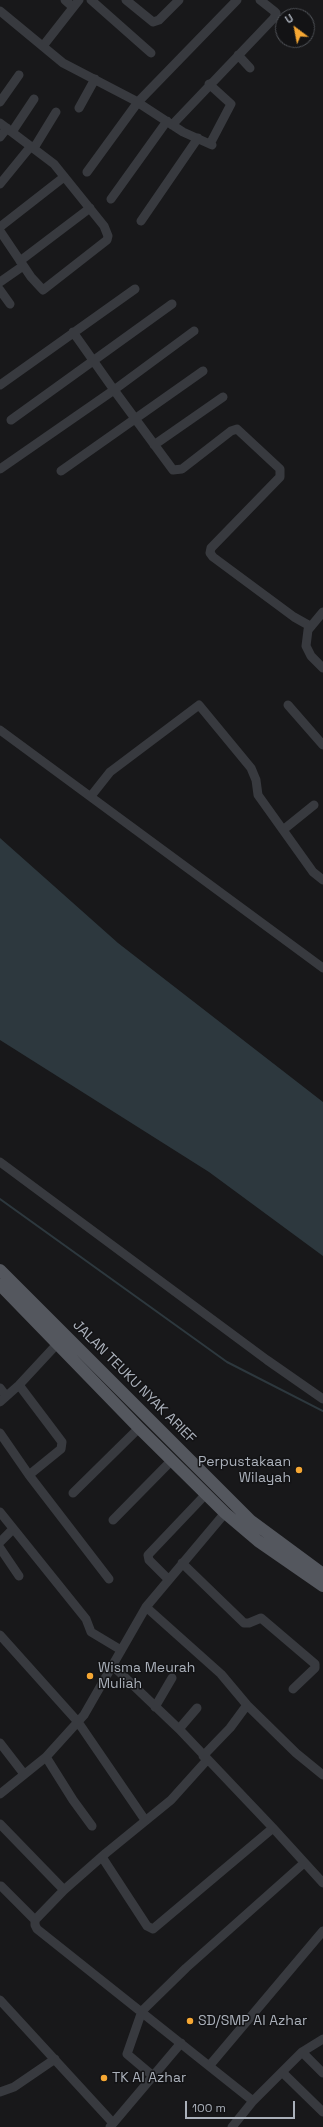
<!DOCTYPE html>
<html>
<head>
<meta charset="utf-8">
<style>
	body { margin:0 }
	#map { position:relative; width:323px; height:2127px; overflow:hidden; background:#18181a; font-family:"Space Grotesk",sans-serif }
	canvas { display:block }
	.north { position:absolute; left:275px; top:8px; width:40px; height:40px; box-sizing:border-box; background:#131315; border:1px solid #4f5257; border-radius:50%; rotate:328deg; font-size:11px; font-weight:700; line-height:16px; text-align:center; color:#aab0ba }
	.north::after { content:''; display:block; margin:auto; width:14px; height:18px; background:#f6a733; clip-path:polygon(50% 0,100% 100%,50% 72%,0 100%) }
	.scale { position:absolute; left:185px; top:2101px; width:110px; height:18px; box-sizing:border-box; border:2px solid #aab0ba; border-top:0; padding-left:5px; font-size:12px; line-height:14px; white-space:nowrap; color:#aab0ba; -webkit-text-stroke:3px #131315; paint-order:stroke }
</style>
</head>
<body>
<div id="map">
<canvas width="323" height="2127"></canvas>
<div class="north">U</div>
<div class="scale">100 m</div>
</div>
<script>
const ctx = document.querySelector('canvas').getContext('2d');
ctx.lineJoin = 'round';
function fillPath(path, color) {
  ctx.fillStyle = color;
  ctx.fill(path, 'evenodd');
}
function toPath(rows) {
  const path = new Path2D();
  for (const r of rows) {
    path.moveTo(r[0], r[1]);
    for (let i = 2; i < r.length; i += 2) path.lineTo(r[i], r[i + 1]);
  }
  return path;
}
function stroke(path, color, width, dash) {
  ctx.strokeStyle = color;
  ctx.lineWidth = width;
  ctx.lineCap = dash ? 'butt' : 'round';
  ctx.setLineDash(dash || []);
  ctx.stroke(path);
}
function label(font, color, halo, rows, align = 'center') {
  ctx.font = font + ' "Space Grotesk",sans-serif';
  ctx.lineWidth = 3;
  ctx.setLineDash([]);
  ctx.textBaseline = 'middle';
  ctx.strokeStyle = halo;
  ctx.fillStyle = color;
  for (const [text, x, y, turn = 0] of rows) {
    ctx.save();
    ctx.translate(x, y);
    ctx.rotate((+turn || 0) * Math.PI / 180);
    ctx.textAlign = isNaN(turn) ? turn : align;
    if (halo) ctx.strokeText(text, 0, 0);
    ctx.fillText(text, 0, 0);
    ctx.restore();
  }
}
const water = toPath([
	[0,838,118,943,323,1102,323,1256,209,1172,0,1040]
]);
const stream = toPath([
	[0,1199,227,1362,323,1411]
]);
const minor = toPath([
	[65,0,73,7],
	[91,0,151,53],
	[126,0,153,22,159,20,179,0],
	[0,11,63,63,134,100,183,132,212,145],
	[43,46,79,0],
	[238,55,250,68],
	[209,84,231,104,210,144],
	[0,102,19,75],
	[79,108,95,79],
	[0,123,54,164,104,226,108,236,107,240,43,290,31,277,0,231],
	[172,125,274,18,276,13,274,11,260,0],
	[12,132,34,99],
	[0,137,7,128],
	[34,148,56,112],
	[87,172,138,102,237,0],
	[0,184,31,146],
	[111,199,167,121],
	[141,221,198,138],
	[0,227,64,177],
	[20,261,90,208],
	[0,282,23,266],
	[0,290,10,304],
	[194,331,114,390,173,470,182,469,231,431,237,429,280,469,280,477,211,548,210,553,213,557,294,617,310,626],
	[0,385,135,289],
	[11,420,172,304],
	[154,445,223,397],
	[0,469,114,390,73,332],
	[61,471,203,371],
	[323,612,308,630,306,646,311,656,323,668],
	[288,705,323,745],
	[0,730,323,968],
	[91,796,110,772,199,705,251,768,256,780,258,795,313,872,323,880],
	[283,830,314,805],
	[0,1162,267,1360,323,1399],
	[19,1385,62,1442,61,1449,29,1475],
	[0,1388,6,1396],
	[0,1402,19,1385,58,1343],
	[0,1433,29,1475,109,1579],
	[73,1493,139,1428],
	[0,1512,86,1619,91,1632,121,1650],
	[113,1520,172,1460],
	[0,1542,13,1529],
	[0,1548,19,1576],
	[182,1563,244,1623,249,1623,261,1618,315,1664,315,1668,293,1689],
	[168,1579,149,1560,148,1555,206,1494],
	[146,1607,221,1674,247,1705,296,1753,323,1775],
	[0,1635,78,1722,145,1820],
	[113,1666,179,1729,273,1828,323,1883],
	[155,1707,172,1678],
	[179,1729,197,1708],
	[0,1743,24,1774],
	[203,1756,230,1728,247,1705],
	[46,1757,73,1800,92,1826],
	[207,1760,171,1800,106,1853,64,1890,35,1920,35,1925,37,1929,253,2101],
	[0,1794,46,1757,84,1715,146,1607,225,1513],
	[0,1824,64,1890],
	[102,1857,147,1926,153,1929,273,1828],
	[1,1886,35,1920],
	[0,2000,113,2123],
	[302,2052,323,2073],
	[210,2065,323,1931],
	[282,2072,323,2112],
	[153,2076,127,2054,142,2011,186,1968,304,1863],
	[0,2092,14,2087,55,2059],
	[110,2127,181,2043],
	[232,2127,253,2101,302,2052,323,2039]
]);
const major = toPath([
	[0,1270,250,1520,323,1574],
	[0,1285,139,1428,225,1513,258,1541,323,1586]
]);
const markers = [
	[299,1470,4,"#f6a733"],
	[90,1676,4,"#f6a733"],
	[190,2021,4,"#f6a733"],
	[104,2078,4,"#f6a733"]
];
const streetNames = [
	["JALAN TEUKU NYAK ARIEF",134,1382,45]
];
const poiNames = [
	["Perpustakaan",291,1462,"right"],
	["Wilayah",291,1478,"right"],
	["Wisma Meurah",98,1668],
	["Muliah",98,1684],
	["SD/SMP Al Azhar",198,2021],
	["TK Al Azhar",112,2078]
];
fillPath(water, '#2d383e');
stroke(stream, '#2d383e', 2);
stroke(minor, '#383a3f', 9);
stroke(major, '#54575e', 12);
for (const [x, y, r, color] of markers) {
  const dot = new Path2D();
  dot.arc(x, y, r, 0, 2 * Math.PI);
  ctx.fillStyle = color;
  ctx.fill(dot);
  stroke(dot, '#131315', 1.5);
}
label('14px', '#aab0ba', '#131315', streetNames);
label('14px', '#aab0ba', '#131315', poiNames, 'left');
</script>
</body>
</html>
